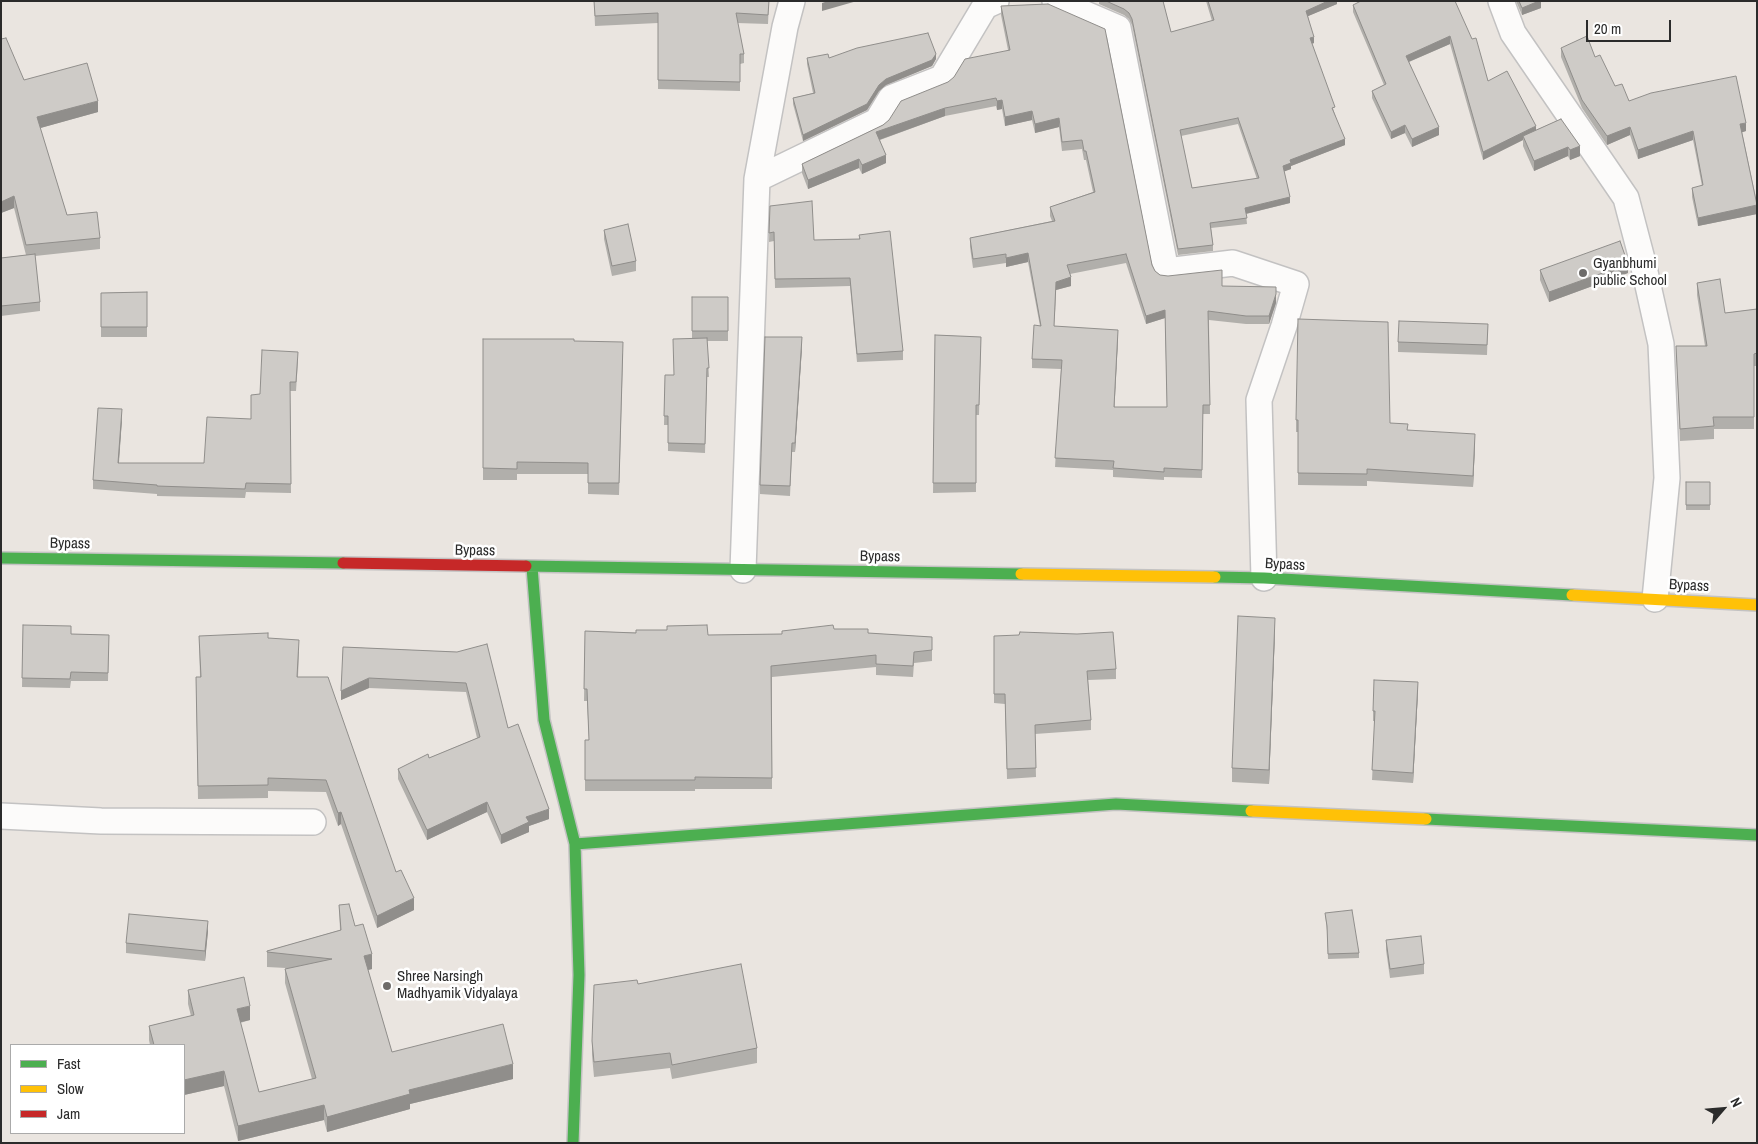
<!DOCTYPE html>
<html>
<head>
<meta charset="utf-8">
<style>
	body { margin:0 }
	#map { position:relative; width:1758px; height:1144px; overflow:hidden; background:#eae5e0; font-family:"Archivo Narrow",sans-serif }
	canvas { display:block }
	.frame { position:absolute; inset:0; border:2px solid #2b2b2b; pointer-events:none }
	.legend { position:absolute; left:10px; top:1044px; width:175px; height:90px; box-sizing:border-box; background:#fff; border:1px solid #aaa; margin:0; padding:6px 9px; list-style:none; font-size:15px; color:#2b2b2b }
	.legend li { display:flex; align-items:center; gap:10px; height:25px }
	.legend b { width:25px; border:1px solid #aaa }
	.north { position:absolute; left:1698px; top:1084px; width:50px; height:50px; -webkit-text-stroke:4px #fff; paint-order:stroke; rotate:63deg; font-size:14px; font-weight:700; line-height:20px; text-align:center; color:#2b2b2b }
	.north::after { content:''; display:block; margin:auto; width:18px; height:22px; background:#2b2b2b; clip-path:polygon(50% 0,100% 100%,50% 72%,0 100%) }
	.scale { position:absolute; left:1586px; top:20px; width:85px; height:22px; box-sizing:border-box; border:2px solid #2b2b2b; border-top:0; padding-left:6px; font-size:15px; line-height:18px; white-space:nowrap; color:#2b2b2b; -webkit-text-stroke:4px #fff; paint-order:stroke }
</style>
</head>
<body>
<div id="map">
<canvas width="1758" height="1144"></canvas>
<div class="frame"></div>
<ul class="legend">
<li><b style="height:6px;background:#4caf50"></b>Fast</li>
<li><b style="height:6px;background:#ffc107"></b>Slow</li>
<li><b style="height:6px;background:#c62828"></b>Jam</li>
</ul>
<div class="north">N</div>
<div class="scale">20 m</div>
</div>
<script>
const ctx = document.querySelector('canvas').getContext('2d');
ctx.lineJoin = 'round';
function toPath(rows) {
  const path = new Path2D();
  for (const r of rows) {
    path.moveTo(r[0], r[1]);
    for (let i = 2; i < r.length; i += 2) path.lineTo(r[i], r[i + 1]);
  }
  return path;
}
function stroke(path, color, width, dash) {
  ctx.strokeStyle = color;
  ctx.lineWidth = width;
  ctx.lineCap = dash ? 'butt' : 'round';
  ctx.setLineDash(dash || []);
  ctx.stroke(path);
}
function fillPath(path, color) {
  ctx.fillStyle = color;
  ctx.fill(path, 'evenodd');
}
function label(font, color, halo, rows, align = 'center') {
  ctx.font = font + ' "Archivo Narrow",sans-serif';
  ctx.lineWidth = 5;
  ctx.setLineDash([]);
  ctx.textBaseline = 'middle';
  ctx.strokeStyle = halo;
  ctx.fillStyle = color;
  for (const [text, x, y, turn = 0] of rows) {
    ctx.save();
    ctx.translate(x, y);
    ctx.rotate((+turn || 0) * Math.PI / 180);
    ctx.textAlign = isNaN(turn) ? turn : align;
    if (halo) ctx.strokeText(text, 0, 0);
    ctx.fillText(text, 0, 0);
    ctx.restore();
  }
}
const street = toPath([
	[1055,1,1118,28,1166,271,1233,263,1296,284,1284,326,1259,400,1264,578],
	[1501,1,1513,33,1626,198,1643,263,1661,344,1667,478,1655,599],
	[757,179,877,121,891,98,942,78,985,6,996,1],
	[743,570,757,179,785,27,792,1],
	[1,816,101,821,313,822]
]);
const fast = toPath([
	[1,558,343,563],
	[526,566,1021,574],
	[532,567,544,720,575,844,579,975,573,1143],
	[1215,577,1264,578,1572,595],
	[1426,819,1757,835],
	[575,844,1116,804,1251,811]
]);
const slow = toPath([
	[1021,574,1215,577],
	[1572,595,1757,605],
	[1251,811,1426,819]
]);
const jam = toPath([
	[343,563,526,566]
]);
const wall = toPath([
	[594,1,769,1,768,24,737,23,744,54,744,63,740,64,740,91,658,89,658,23,595,26],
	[1099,1,1163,1,1171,32,1212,21,1206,1,1337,1,1337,4,1308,16,1314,43,1312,44,1345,145,1291,166,1291,169,1284,171,1290,203,1246,214,1247,224,1211,228,1213,245,1213,251,1178,255,1132,25,1129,19,1124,15,1099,4],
	[1238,124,1257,179,1192,188,1181,136],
	[1455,1,1488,81,1536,130,1561,119,1580,156,1570,160,1568,156,1534,171,1523,146,1523,140,1483,160,1450,44,1409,62,1439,135,1412,147,1405,133,1391,139,1372,98,1372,91,1384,85,1353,12,1353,5],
	[1516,1,1541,1,1541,8,1522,15],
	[1048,4,1155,271,1160,275,1222,286,1276,287,1276,303,1269,324,1246,324,1209,320,1210,414,1203,414,1202,478,1164,477,1164,480,1113,477,1113,470,1055,467,1061,369,1032,368,1032,359,1040,326,1028,262,1006,267,1006,263,973,268,970,247,970,238,1052,221,1050,216,1050,207,1093,192,1086,160,1084,160,1082,149,1062,151,1059,127,1035,133,1032,120,1005,126,1002,109,997,110,996,106,945,116,880,140,886,163,862,174,859,168,808,189,802,173,802,164,883,125,948,82,1008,50,1001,15,1001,6],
	[1126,263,1146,324,1165,318,1167,407,1114,407,1118,339,1054,326,1056,290,1071,286,1070,274],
	[1,39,24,80,98,112,40,128,67,215,100,238,100,249,35,256,40,302,40,311,1,316,1,258,26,255,14,208,1,213],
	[1561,48,1595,57,1615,86,1629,101,1746,131,1742,132,1757,203,1757,214,1698,226,1692,197,1692,188,1702,186,1693,140,1638,159,1630,135,1607,145,1582,108,1561,57],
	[807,58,829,58,936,59,932,66,886,85,879,91,867,110,803,141,793,104,793,98,813,93,807,64],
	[770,206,814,240,859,239,859,235,903,351,903,360,857,362,850,286,775,288,774,241,769,242],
	[604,230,636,261,636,271,612,276,604,239],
	[1540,270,1628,273,1549,302,1540,280],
	[1697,283,1725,313,1757,309,1757,366,1754,366,1754,429,1714,429,1714,439,1680,441,1676,346,1705,346,1697,295],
	[147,292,147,337,101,337,101,293],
	[692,297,728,297,728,341,707,341,709,377,707,377,705,453,668,451,668,425,664,425,665,375,674,375,692,339],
	[1488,324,1487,355,1398,352,1398,342],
	[935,335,981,337,979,415,976,415,976,492,933,493],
	[483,339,623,354,619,495,588,494,588,474,517,474,517,480,483,480],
	[802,347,795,452,792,452,790,496,760,494,760,485],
	[298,361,296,391,290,391,291,493,246,492,245,498,157,496,157,494,93,489,93,480,122,419,119,463,204,463,251,419,260,394],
	[1296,420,1390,423,1408,430,1475,445,1473,487,1367,481,1367,486,1298,485,1298,432,1296,432],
	[1686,482,1710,482,1710,510,1686,510],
	[23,625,71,634,109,635,108,681,71,681,70,688,22,687],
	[834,629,868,633,932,637,932,661,914,663,913,677,876,675,876,667,772,677,772,789,695,789,695,791,585,791,585,740,589,740,587,701,584,701,585,631,708,635,782,634],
	[1275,632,1269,784,1232,782,1232,768],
	[199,636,268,638,299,652,298,677,396,872,414,910,377,928,341,824,338,826,326,792,268,791,268,798,198,799,196,677,200,677],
	[994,636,1116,669,1116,679,1088,680,1091,720,1091,730,1035,734,1036,777,1007,779,1005,704,994,703],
	[343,647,457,652,508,728,549,819,529,826,529,832,501,844,487,812,427,840,398,779,398,769,429,758,477,738,466,692,369,688,341,700],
	[1418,692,1413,783,1372,780,1375,721,1373,721,1373,711],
	[339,905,355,926,372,969,368,970,392,1052,513,1079,410,1104,410,1109,327,1132,324,1120,238,1141,224,1086,184,1095,184,1045,150,1045,149,1040,149,1026,191,1016,188,1004,188,990,250,1020,240,1023,259,1092,312,1079,285,983,285,969,286,968,267,967,267,951,340,930],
	[1325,913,1359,953,1359,958,1328,959,1327,931],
	[208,931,205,961,126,953,126,943],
	[1386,940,1424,964,1424,974,1390,978,1386,950],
	[638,984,757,1048,757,1063,672,1079,670,1068,594,1077,592,1055,592,1041]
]);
const shadedWall = toPath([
	[828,1,857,1,822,11,822,3],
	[1328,1,1337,1,1337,4,1306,17,1306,11],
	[1539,1,1541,1,1541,8,1522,15,1522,8],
	[1450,36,1450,44,1406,63,1406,56],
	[1314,37,1314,43,1310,44,1310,38],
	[936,54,936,59,932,66,886,85,879,91,867,110,803,141,803,135,879,85,886,79],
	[1002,100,1002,109,997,110,997,101],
	[98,101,98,112,37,129,37,117],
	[945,108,945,116,876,141,876,132],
	[1032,111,1032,120,1005,126,1005,117],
	[1059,118,1059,127,1035,133,1035,124],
	[1746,123,1746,131,1740,133,1740,124],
	[1405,125,1405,133,1391,139,1391,132],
	[1536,126,1536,134,1523,136,1523,140,1483,160,1483,152],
	[1439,127,1439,135,1412,147,1412,139],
	[1630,127,1630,135,1607,145,1607,136],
	[1693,131,1693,140,1638,159,1638,150],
	[1345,139,1345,145,1291,166,1291,169,1283,172,1283,166,1290,160],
	[1580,146,1580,156,1570,160,1570,150],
	[1568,147,1568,156,1534,171,1534,161],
	[886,155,886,163,862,174,862,165],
	[859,159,859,168,808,189,808,180],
	[14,196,14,208,1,213,1,202],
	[1290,197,1290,203,1245,214,1245,208],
	[1757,205,1757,214,1698,226,1698,218],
	[1028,253,1028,262,1006,267,1006,258],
	[1628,264,1628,273,1549,302,1549,292],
	[1071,277,1071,286,1056,290,1054,335,1056,282],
	[1276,294,1276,303,1269,324,1269,316],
	[1165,310,1165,318,1146,324,1146,316],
	[1118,330,1118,339,1114,416,1114,407],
	[802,337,802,347,795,452,795,443],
	[122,409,122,419,118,472,118,463],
	[1475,434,1475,445,1473,487,1473,476],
	[1275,618,1275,632,1269,784,1269,770],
	[369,678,369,688,341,700,341,691],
	[1418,682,1418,692,1413,783,1413,773],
	[487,802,487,812,427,840,427,830],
	[549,809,549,819,529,826,529,832,501,844,501,835,526,817],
	[341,812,341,824,338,826,338,813],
	[414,898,414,910,377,928,377,916],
	[208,921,208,931,205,961,205,951],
	[372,954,372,969,364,971,364,956],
	[250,1006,250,1020,237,1023,237,1009],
	[513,1064,513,1079,410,1104,410,1109,327,1132,327,1117,409,1090],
	[224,1071,224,1086,184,1095,184,1080],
	[324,1105,324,1120,238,1141,238,1126]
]);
const building = toPath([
	[594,1,769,1,768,15,736,13,744,54,740,54,740,82,658,80,658,13,595,16,594,1],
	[1106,1,1163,1,1171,32,1214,20,1208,1,1328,1,1306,11,1314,37,1310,38,1335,107,1332,108,1345,139,1290,160,1291,163,1283,166,1290,197,1245,208,1247,218,1210,223,1213,245,1178,249,1132,19,1129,13,1124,9,1106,1],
	[1238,118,1259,178,1192,188,1180,130,1238,118],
	[1361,1,1455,1,1472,39,1476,38,1488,81,1507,71,1536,126,1483,152,1450,36,1406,56,1439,127,1412,139,1405,125,1391,132,1372,91,1386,84,1353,5,1361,1],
	[1519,1,1539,1,1522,8,1519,1],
	[1048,4,1105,29,1152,265,1155,271,1160,275,1168,276,1222,270,1222,286,1276,287,1276,294,1269,316,1246,316,1208,311,1210,405,1203,405,1202,470,1164,468,1164,472,1113,468,1114,461,1055,458,1062,360,1032,359,1034,325,1041,326,1028,253,1006,258,1006,254,973,259,970,238,1055,221,1050,207,1095,192,1086,151,1084,151,1082,140,1062,142,1059,118,1035,124,1032,111,1005,117,1002,100,997,101,996,98,945,108,876,132,886,155,862,165,859,159,808,180,802,164,883,125,889,120,901,101,948,82,954,77,965,59,1010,50,1001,6,1048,4],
	[1126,254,1146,316,1165,310,1167,407,1114,407,1118,330,1054,326,1056,282,1071,277,1067,265,1126,254],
	[928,33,936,54,932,60,886,79,879,85,867,104,803,135,793,98,815,93,807,58,828,54,829,58,857,48,928,33],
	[1587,36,1595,57,1600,55,1615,86,1622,84,1629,101,1651,93,1736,76,1746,123,1740,124,1757,205,1698,218,1692,188,1703,185,1693,131,1638,150,1630,127,1607,136,1582,100,1561,48,1587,36],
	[6,38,24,80,87,63,98,101,37,117,67,215,97,212,100,238,26,245,14,196,1,202,1,39,6,38],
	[1561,119,1580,146,1570,150,1568,147,1534,161,1523,136,1561,119],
	[812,201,814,240,860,239,859,235,890,231,903,351,857,354,850,278,775,279,774,232,769,233,770,206,812,201],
	[628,224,636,261,612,266,604,230,628,224],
	[1620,241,1628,264,1549,292,1540,270,1620,241],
	[35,254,40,302,1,306,1,258,35,254],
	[1720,279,1725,313,1757,309,1757,353,1754,354,1754,417,1713,417,1714,426,1680,429,1676,346,1707,346,1697,283,1720,279],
	[147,292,147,327,101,327,101,293,147,292],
	[692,297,728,297,728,331,692,331,692,297],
	[1298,319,1388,322,1390,423,1408,424,1407,430,1475,434,1473,476,1367,469,1367,474,1298,473,1298,420,1296,420,1298,319],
	[1399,321,1488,324,1487,345,1398,342,1399,321],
	[935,335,981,337,979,405,976,405,976,483,933,483,935,335],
	[765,337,802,337,795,443,792,443,790,486,760,485,765,337],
	[707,338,709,368,707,368,705,444,668,443,668,416,664,416,665,375,674,375,673,339,707,338],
	[483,339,574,339,574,341,623,342,619,483,588,483,588,463,517,462,517,469,483,468,483,339],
	[262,350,298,352,296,382,290,382,291,484,246,483,245,489,157,486,157,485,93,480,98,408,122,409,118,463,204,463,207,417,251,419,251,395,260,394,262,350],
	[1686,482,1710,482,1710,505,1686,505,1686,482],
	[1238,616,1275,618,1269,770,1232,768,1238,616],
	[23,625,71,626,71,634,109,635,108,673,71,672,70,679,22,678,23,625],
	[707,625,708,635,782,634,782,631,833,625,834,629,868,629,868,633,932,637,932,650,914,652,913,666,876,664,876,655,771,666,772,778,695,777,695,780,585,780,585,740,589,740,587,689,584,689,585,631,636,633,636,630,667,630,667,626,707,625],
	[1020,632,1077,634,1113,632,1116,669,1087,671,1091,720,1035,725,1036,768,1007,769,1005,694,994,694,994,636,1019,635,1020,632],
	[268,633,268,638,299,640,297,677,328,677,396,872,401,870,414,898,377,916,341,812,338,813,326,780,268,778,268,785,198,786,196,677,201,677,199,636,268,633],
	[487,644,508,728,518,724,549,809,526,817,529,822,501,835,487,802,427,830,398,769,428,754,429,758,480,737,466,683,369,678,341,691,343,647,457,652,487,644],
	[1374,680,1418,682,1413,773,1372,770,1375,711,1373,711,1374,680],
	[349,904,355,926,363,924,372,954,364,956,392,1052,503,1024,513,1064,409,1090,410,1094,327,1117,324,1105,238,1126,224,1071,184,1080,184,1045,154,1045,149,1026,194,1015,188,990,244,977,250,1006,237,1009,259,1092,316,1078,285,969,332,959,267,952,267,951,341,930,339,905,349,904],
	[1352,910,1359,953,1328,954,1327,926,1325,913,1352,910],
	[129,914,208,921,205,951,126,943,129,914],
	[1421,936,1424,964,1390,969,1386,940,1421,936],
	[741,964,757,1048,672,1065,670,1053,594,1062,592,1041,594,985,637,980,638,984,741,964]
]);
const markers = [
	[1583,273,5,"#6e6c6a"],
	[387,986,5,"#6e6c6a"]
];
const poiNames = [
	["Gyanbhumi",1593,264],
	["public School",1593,281],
	["Shree Narsingh",397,977],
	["Madhyamik Vidyalaya",397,994]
];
const streetNames = [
	["Bypass",70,544,1],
	["Bypass",475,551,1],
	["Bypass",880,557,1],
	["Bypass",1285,565,3],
	["Bypass",1689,586,3]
];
stroke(street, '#c3c2c2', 28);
stroke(fast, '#c3c2c2', 14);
stroke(slow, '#c3c2c2', 14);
stroke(jam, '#c3c2c2', 14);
stroke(street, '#fcfbfa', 25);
stroke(fast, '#4caf50', 11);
stroke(slow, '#ffc107', 11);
stroke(jam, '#c62828', 11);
fillPath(wall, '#b1afab');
fillPath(shadedWall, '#908e8b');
fillPath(building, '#cecbc7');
stroke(building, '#908e8b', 1);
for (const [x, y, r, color] of markers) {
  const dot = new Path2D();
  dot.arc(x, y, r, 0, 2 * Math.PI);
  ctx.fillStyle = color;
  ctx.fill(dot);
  stroke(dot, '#fff', 2);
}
label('15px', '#2b2b2b', '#fff', poiNames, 'left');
label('15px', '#2b2b2b', '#fff', streetNames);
</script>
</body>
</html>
